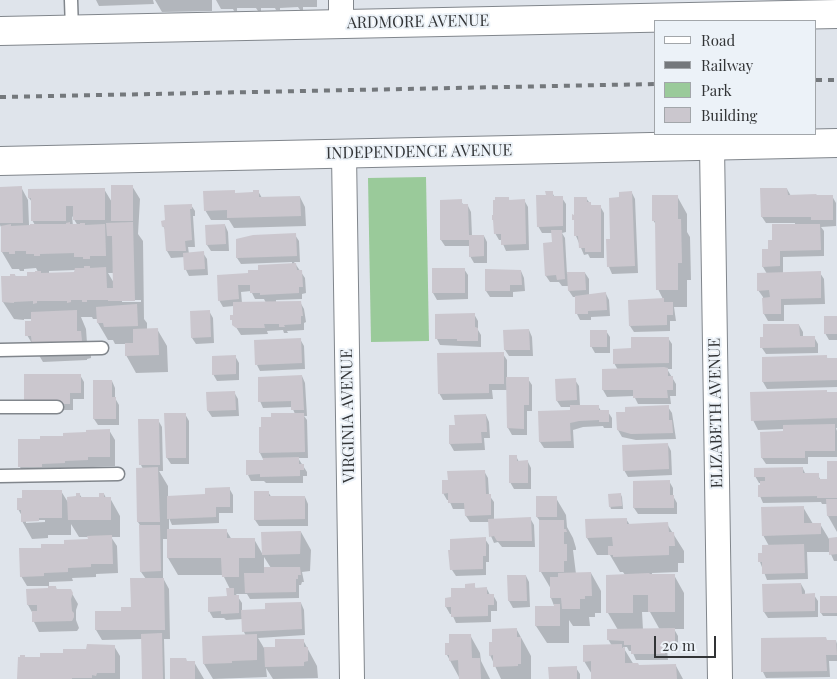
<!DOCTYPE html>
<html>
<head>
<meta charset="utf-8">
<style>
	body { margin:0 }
	#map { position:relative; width:837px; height:679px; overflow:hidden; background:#dfe4eb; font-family:"Playfair Display",serif }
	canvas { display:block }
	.legend { position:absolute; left:654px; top:20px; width:162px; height:115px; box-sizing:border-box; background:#ecf2f8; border:1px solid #a2a6aa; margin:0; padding:6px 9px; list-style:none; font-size:15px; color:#323436 }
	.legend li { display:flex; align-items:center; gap:10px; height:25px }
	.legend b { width:25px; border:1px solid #a2a6aa }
	.scale { position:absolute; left:654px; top:636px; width:62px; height:22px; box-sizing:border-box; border:2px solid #323436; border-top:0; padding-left:6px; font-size:15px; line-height:18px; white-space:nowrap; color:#323436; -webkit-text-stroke:4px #ecf2f8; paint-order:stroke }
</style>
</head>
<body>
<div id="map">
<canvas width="837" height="679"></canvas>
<ul class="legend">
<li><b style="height:6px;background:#fff"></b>Road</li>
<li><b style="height:6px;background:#74787c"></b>Railway</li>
<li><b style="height:14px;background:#9aca9a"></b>Park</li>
<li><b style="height:14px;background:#cbc7ce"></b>Building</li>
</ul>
<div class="scale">20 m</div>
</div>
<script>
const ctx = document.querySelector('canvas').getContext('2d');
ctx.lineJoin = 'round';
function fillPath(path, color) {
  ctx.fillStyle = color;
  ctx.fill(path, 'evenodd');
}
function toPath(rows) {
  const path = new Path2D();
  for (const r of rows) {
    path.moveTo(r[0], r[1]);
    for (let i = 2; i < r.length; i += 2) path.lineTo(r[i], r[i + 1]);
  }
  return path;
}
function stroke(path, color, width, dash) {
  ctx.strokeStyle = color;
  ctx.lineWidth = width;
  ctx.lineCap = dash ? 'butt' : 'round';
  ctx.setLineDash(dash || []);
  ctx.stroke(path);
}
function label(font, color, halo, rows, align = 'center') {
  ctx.font = font + ' "Playfair Display",serif';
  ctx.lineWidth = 4;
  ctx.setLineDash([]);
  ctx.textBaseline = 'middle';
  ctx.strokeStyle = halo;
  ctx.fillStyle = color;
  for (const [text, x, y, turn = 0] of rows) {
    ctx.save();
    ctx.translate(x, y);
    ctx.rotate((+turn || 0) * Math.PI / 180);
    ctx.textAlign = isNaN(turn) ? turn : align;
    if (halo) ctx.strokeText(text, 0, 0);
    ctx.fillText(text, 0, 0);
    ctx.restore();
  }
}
const green = toPath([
	[426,177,429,341,371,342,368,178]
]);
const shadow = toPath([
	[96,0,153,0,154,4,99,6],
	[155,0,212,0,212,11,162,12],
	[216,0,317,0,317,7,303,7,303,10,300,10,298,7,280,8,280,10,276,10,275,8,261,8,261,11,258,11,256,8,237,8,237,11,234,11,233,9,221,9],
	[132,186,140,199,138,234,143,241,144,319,147,323,147,329,157,329,167,346,168,372,136,373,126,355,126,344,115,344,113,340,108,340,98,323,98,319,93,319,92,317,81,317,86,329,87,343,91,349,91,358,87,359,87,360,43,362,27,335,33,322,32,319,24,319,24,320,14,319,3,302,15,275,16,277,29,277,38,272,36,268,24,269,24,271,20,271,19,269,12,269,2,252,2,229,0,225,0,188,21,187,28,200,29,225,35,225,32,220,32,202,29,198,104,189,113,204],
	[72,216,78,226,73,226],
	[76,270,76,273,49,274,49,271],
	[108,273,114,273,114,283],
	[122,300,141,300,141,302,122,302],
	[787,189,791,196,832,196,836,203,836,226,821,227,824,231,824,256,783,257,783,273,820,273,824,279,825,304,784,305,784,321,768,321,764,314,763,297,758,290,767,274,763,267,774,241,795,225,795,223,766,223,762,217],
	[258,191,262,198,300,197,305,207,306,226,234,228,229,220,211,220,205,210],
	[552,192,555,198,562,198,566,204,566,232,562,233,565,238,567,274,585,273,589,279,589,295,606,294,609,300,610,316,591,317,591,320,580,320,577,314,576,297,573,297,569,291,569,286,562,286,559,282,550,282,546,276,553,243,553,233,542,233,538,226,547,196],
	[632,193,635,199,638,273,612,274,609,267,607,240,611,240,620,198],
	[677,196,687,214,687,232,690,237,691,280,687,280,687,307,674,307,676,321,670,321,670,331,634,332,630,326,663,299,658,289,657,226,653,220],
	[508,198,510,201,524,200,528,207,529,250,506,251,503,244,502,240,499,240,495,233,494,217],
	[586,198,592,206,600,206,604,213,604,258,590,258,588,254,584,255,576,236,575,224,573,216,575,216],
	[461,201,464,206,468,206,471,212,472,236,484,236,487,242,487,263,474,263,470,256,470,246,445,246,441,240],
	[191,205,195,211,195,216,193,216,195,247,188,247,189,254,203,253,207,259,208,275,189,276,186,270,185,257,171,258,167,251,166,231,163,226],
	[225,225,228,232,229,251,211,251,207,245],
	[295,235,299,241,300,262,294,262,305,278,306,293,302,294,302,299,276,300,276,303,300,302,304,309,306,322,304,323,304,330,287,331,288,333,284,333,283,330,267,331,268,334,241,335,234,324,234,306,223,307,219,300,249,275,292,265,292,262,241,264,237,258],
	[251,291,255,299,264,299,266,303,242,303,241,292],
	[464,269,468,275,468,299,437,300,433,293,433,270],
	[521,271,524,278,525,291,513,292,513,297,490,297,486,291],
	[209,311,213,318,214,343,196,344,192,338],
	[474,314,478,321,478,330,481,335,481,347,440,345,437,339],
	[837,317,837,340,829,340,825,333],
	[799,325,803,332,803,337,814,337,818,344,818,353,766,354,762,348],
	[529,330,532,337,533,356,509,356,505,350],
	[606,331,610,337,610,353,595,353,591,346],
	[668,338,672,344,672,369,667,369,676,384,676,396,670,396,671,404,638,404,634,396,607,397,603,390,603,370,618,370,614,363],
	[300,339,304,346,305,369,260,371,257,365],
	[503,354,507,360,507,379,528,379,532,385,532,411,527,411,527,435,512,435,508,428,508,390,492,390,493,399,443,400,439,393],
	[235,356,239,363,239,380,217,381,213,374],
	[826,356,828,359,837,359,837,387,767,389,763,382,764,358],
	[80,375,84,382,84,399,73,399,73,410,29,410],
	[302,376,305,383,307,416,304,416,307,420,308,458,298,458,307,472,307,476,303,476,303,483,266,483,264,481,251,481,248,475,264,461,260,453,272,418,295,414,292,407,263,408,260,401],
	[575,380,579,386,580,406,598,406,601,411,608,412,612,418,612,428,604,428,603,426,583,427,573,430,574,448,544,448,540,442,571,411,571,407,561,407,557,401],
	[112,381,115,388,115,398,119,405,119,425,98,425,94,419],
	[234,392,238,399,239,416,212,417,208,411],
	[837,393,837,428,836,428,837,431,837,457,808,457,808,464,766,464,762,458,784,433,784,429,758,430,753,420,828,394],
	[668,407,672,413,676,439,636,440,622,437,618,430],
	[165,414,185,414,189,421,189,464,171,464,167,458],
	[486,415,489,422,490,438,484,438,485,450,454,451,450,444,450,427,456,426],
	[158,420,162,427,163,471,159,471,168,486,168,498,207,495,229,488,233,495,233,513,219,513,219,523,172,525,169,518,169,530,226,530,232,540,254,539,263,555,263,533,301,532,311,550,310,571,302,572,304,582,302,582,301,585,299,585,299,598,250,599,247,594,236,594,242,603,242,611,266,610,301,603,304,610,305,635,258,638,264,648,276,648,303,640,317,666,318,678,273,679,266,668,267,677,213,679,204,664,246,636,244,632,243,619,226,620,224,618,213,618,209,611,228,597,230,589,223,575,178,575,168,558,168,539,163,539,163,578,169,589,170,639,164,639,165,679,143,679,143,639,102,640,96,630,96,613,123,612,132,608,146,579,141,572,141,527,138,522,143,469,141,465],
	[264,557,271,568,264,568],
	[109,430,115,440,115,466,93,467,93,470,25,477,20,467,42,440],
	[668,445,671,451,672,475,628,477,624,470],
	[516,456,519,462,528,462,531,468,531,489,514,489,510,482],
	[837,462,837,532,828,516,828,504,822,504,821,502,763,503,760,496,762,483,759,483,755,476,803,469,806,475,818,475,821,481,829,480],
	[484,471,488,478,489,495,494,502,494,520,530,518,534,525,535,547,502,547,498,542,494,543,491,536,490,522,470,522,466,516,466,509,453,509,449,500,447,500,443,493],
	[669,481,673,488,673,496,677,503,677,514,638,514,634,508],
	[61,491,69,504,80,495,82,498,101,498,104,494,106,498,110,498,120,516,120,537,111,537,117,546,118,573,96,574,96,577,72,578,73,581,49,582,49,588,56,587,57,591,70,590,78,604,76,610,76,620,79,628,77,631,39,632,34,622,33,614,28,605,49,590,49,586,27,586,21,576,42,549,89,541,89,537,79,537,71,524,71,535,48,535,48,538,32,539,22,521,22,516,18,509],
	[26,520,45,520,45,522,26,523],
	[268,492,272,498,305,497,308,504,308,526,259,526,255,520],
	[621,495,622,497,623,509,611,509,610,506],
	[556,498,566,515,567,527,573,538,576,548,576,550,573,550,576,574,591,573,601,591,601,613,595,613,595,617,589,617,590,626,573,626,569,620,569,643,547,643,536,626,555,608,551,598,551,589,541,572,540,521,537,517],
	[803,507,813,524,820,524,829,539,837,539,837,561,834,561,830,552,807,552,808,579,767,580,760,562,759,554,764,554,769,546,763,535],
	[626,519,630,525,667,524,684,551,684,563,678,563,678,572,652,573,652,576,674,575,684,593,684,629,674,629,678,636,678,649,667,649,668,660,636,660,632,651,629,651,627,647,623,647,634,665,639,666,676,666,683,679,593,679,593,676,584,661,612,646,608,639,618,630,608,613,607,576,625,575,623,572,620,572,610,555,597,555,587,538],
	[642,612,650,612,660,630,643,630],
	[485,539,489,545,489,562,486,562,486,575,456,576,452,570],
	[508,576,526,576,529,582,530,607,513,608,509,601],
	[801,584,805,591,805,595,814,595,818,601,818,617,768,618,764,612],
	[474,585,476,589,487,589,490,595,493,595,497,602,497,611,491,611,491,622,456,623,452,614,450,614,446,607,446,599,452,599],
	[837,597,837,616,823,616,821,613,821,598],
	[517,630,531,656,531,679,501,679,490,655],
	[470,635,480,653,481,661,490,679,460,679,447,655],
	[827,641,836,641,837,644,837,661,829,661,830,677,766,678,763,672],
	[114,646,120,656,120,679,19,679,25,659,41,659],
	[188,662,194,662,204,679,171,679],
	[576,668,580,674,580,679,550,679]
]);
const building = toPath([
	[111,185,133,185,133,221,111,221],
	[22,186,23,223,0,223,0,187],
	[105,188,105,220,73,220,73,206,66,206,66,221,31,221,31,198,28,198,28,189],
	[760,188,787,188,788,195,817,194,816,195,833,195,833,220,811,220,811,217,761,217],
	[235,190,235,193,253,192,253,190,259,190,259,197,300,196,301,216,227,218,227,210,204,211,203,191],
	[545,191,553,191,553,196,563,196,563,226,537,227,536,195,546,195],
	[632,191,635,266,607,267,606,239,610,239,609,198,619,197,619,192],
	[652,195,678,195,678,219,681,219,682,263,678,263,678,290,656,290,655,221,652,221],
	[495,197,509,197,509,200,525,199,526,244,501,245,501,234,494,234,493,220,492,220,492,215,493,215,493,200,495,200],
	[574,197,587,197,587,202,591,202,591,205,601,205,601,252,585,252,585,248,579,248,578,236,574,236,574,220,572,220,572,214,574,215],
	[462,199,462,204,468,204,469,235,484,235,484,256,469,257,469,240,440,240,440,200],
	[192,204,192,209,190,209,192,240,185,241,186,251,166,251,164,226,162,227,161,221,165,220,164,205],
	[70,222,70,224,80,224,80,223,85,223,85,225,105,224,106,256,90,256,90,259,83,259,83,257,74,257,74,253,40,254,40,256,34,256,34,254,26,254,26,251,15,251,15,254,9,254,9,252,1,252,1,226,11,224,11,226,30,225,30,224,66,224,66,223],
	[133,222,135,301,108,301,108,300,87,300,87,302,82,302,82,300,71,300,71,302,67,303,67,301,37,301,37,303,33,304,33,301,14,302,14,303,2,302,1,276,10,276,10,274,15,274,15,276,27,276,27,272,35,272,35,271,41,271,41,273,74,272,75,268,84,268,84,266,90,266,90,268,106,267,107,288,113,288,112,236,107,236,106,223],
	[225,224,226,244,206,245,205,225],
	[772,224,820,224,821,250,780,251,780,266,762,267,762,249,768,249,768,240,772,240],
	[551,230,562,230,565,279,557,280,556,275,545,276,543,243,552,242],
	[296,233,297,256,236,258,236,239,253,235],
	[204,251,205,269,184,270,183,253],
	[296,263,297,270,302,270,303,287,299,287,299,293,260,295,260,293,250,293,250,285,238,285,239,299,218,301,217,275,248,273,248,270,258,270,258,265],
	[432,268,465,268,465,293,432,293],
	[485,269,521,270,522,285,510,285,510,291,485,291],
	[821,271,821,298,781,299,781,314,763,314,762,298,770,297,769,290,757,291,757,273],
	[567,272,585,272,586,290,568,291],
	[606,292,607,310,588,311,588,314,575,314,575,296],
	[664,298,664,302,673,302,673,315,667,315,667,325,629,326,628,300],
	[301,301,303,316,301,316,301,324,284,325,285,327,279,327,279,324,264,324,265,328,236,328,232,325,232,320,230,320,230,315,233,315,233,302],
	[137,304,138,326,104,327,103,323,97,323,96,307],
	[77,310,77,331,81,331,82,341,77,342,77,343,32,345,31,336,25,336,25,321,31,321,31,312],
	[210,310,211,337,191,338,190,311],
	[475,313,475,327,478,328,478,341,457,341,457,339,435,339,435,314],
	[824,316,837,316,837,334,824,334],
	[763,324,799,324,800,336,815,336,815,347,760,348,760,337,763,337],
	[158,328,159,355,125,356,125,343,133,343,133,329],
	[529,329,530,350,504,350,503,330],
	[590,330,607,330,607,347,590,347],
	[631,337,669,337,669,363,613,364,613,349,631,348],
	[301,338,302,363,255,365,254,340],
	[504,352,504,384,489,384,489,393,438,394,437,353],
	[236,355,236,374,212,375,212,356],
	[827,355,827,358,837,358,837,380,762,382,762,357],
	[664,367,668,368,668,376,673,376,673,390,667,390,668,398,633,398,633,390,602,390,602,369],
	[24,374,81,374,81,393,70,393,70,404,24,404],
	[302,375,304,410,291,410,291,401,258,402,258,377],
	[506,377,529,377,529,405,524,405,524,429,507,428],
	[576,378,577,400,556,401,555,379],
	[93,380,112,380,112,397,116,397,116,419,93,419],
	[827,390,827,392,837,392,837,418,751,421,750,392],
	[235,391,236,410,207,411,206,392],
	[570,405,599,405,599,410,609,410,609,422,599,422,599,420,579,421,570,423,571,441,539,442,538,411,570,410],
	[669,405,669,420,672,420,673,433,631,434,617,430,616,412,625,412,625,407],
	[164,413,186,413,186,458,166,458],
	[271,413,304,413,305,452,259,453,259,427,261,427,261,417,271,417],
	[486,414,487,432,481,432,482,443,449,444,449,425,455,425,454,415],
	[138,419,159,419,160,465,139,465],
	[835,424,835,451,805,451,805,458,761,458,760,432,783,431,783,425],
	[110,429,110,457,88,457,88,460,65,461,65,463,42,464,42,467,18,467,18,439,40,439,40,436,63,436,63,433,86,432,86,430],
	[668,443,669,469,623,471,622,445],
	[509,455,517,455,517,461,528,460,528,483,509,483],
	[299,457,299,464,304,464,304,470,300,470,300,476,260,477,260,474,246,475,246,460,263,460,263,458],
	[827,461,837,461,837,498,817,498,817,496,758,497,758,485,760,485,760,481,765,481,765,477,754,477,754,468,803,467,803,473,819,473,819,479,827,479],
	[158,467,160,522,137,522,136,468],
	[485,470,486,494,491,494,491,515,465,516,464,503,448,503,448,493,442,494,442,480,448,480,447,471],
	[670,480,670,495,674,495,674,508,633,508,633,481],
	[230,487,230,507,216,507,216,517,167,519,167,496,205,494,205,488],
	[22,490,62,490,62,518,39,518,39,521,21,522,21,510,17,510,17,498,22,498],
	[254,491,269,491,269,496,305,496,305,519,254,520],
	[76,493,80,493,80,497,99,497,99,493,104,493,104,497,111,497,111,520,68,520,67,497,76,496],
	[621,493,622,506,609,507,608,494],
	[536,496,557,496,557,517,536,517],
	[826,499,837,499,837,516,827,516],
	[804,506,804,523,821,523,821,534,762,536,761,507],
	[531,517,532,541,497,541,494,536,489,537,488,519],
	[627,518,627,524,668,522,669,532,674,532,675,546,669,546,669,555,613,557,613,555,608,555,608,546,613,546,612,537,586,538,585,519],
	[539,520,564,520,564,529,566,529,567,532,564,532,564,544,567,544,567,561,564,561,564,572,539,572],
	[139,525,160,525,161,571,140,572],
	[167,529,227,529,227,538,255,538,255,558,239,558,239,577,222,577,221,558,167,558],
	[301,531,300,554,262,555,261,532],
	[112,535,113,564,91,564,91,567,68,568,68,572,44,573,44,576,20,577,19,548,41,548,41,544,64,544,64,540,88,539,87,536],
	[486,537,486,556,483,556,483,569,450,570,448,550,450,550,450,539],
	[837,537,837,554,829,555,829,538],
	[804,544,805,573,762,574,762,562,758,562,758,553,762,553,762,545],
	[264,567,300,567,301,575,298,575,298,579,296,579,296,592,245,593,244,573,264,573],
	[591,572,592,596,585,596,585,599,580,599,580,609,562,609,561,598,550,598,550,577,558,577,558,573],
	[649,573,650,574,675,574,675,612,648,612,648,595,633,595,633,613,606,613,606,575],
	[507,575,526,575,527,601,508,601],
	[130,578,164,578,165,630,95,630,95,611,121,611,121,607,131,607],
	[475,583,475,588,487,587,487,594,494,594,494,605,488,605,488,616,451,617,451,607,445,607,445,598,451,597,451,588,465,588,465,584],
	[801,583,802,594,815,593,815,611,763,612,762,584],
	[48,586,56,586,56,589,71,589,73,593,71,599,72,611,74,613,74,617,72,621,32,622,32,611,37,611,37,605,27,605,26,589,48,588],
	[226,588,234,588,234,595,239,595,239,613,221,614,221,611,208,612,208,597,227,596],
	[820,596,837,596,837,613,820,613],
	[301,602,302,629,242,632,241,610,265,609,265,603],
	[554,604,560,604,560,626,535,626,535,606,554,606],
	[517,628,517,637,521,637,521,664,518,664,518,666,493,667,493,655,489,656,489,642,492,642,492,629],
	[675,628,675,643,664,643,665,654,631,654,631,645,624,645,624,641,607,640,607,629],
	[162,633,163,679,142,679,141,634],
	[257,634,257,660,232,661,232,663,203,664,202,636],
	[449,634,471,634,472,658,480,658,481,679,459,679,458,660,449,661,449,655,445,655,445,643,449,643],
	[826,637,827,640,836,640,837,655,826,655,827,671,761,672,761,638],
	[275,639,304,639,304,647,308,647,308,661,304,662,304,666,265,667,264,647,275,647],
	[87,644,115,645,115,673,97,673,96,676,92,675,92,678,72,678,72,679,17,679,18,657,20,657,20,655,25,655,25,657,40,657,40,653,63,653,63,649,86,649],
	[622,644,622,648,625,647,625,663,638,663,639,665,676,664,677,679,591,679,591,661,583,662,583,645],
	[170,658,186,658,187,661,195,661,195,679,170,679],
	[577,666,577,679,549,679,548,667]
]);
const service = toPath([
	[71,0,72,30],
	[0,350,102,348],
	[0,407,57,407],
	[0,476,118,474]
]);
const minor = toPath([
	[341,0,341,24],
	[712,146,720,679],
	[344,154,352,679]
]);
const tertiary = toPath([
	[0,31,837,14],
	[0,161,837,143]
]);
const rail = toPath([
	[816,80,837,80],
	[0,97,656,84]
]);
const streetNames = [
	["ARDMORE AVENUE",418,22,-1],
	["INDEPENDENCE AVENUE",419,152,-1],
	["ELIZABETH AVENUE",716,413,-91],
	["VIRGINIA AVENUE",348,416,-91]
];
fillPath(green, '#9aca9a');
fillPath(shadow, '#0003');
fillPath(building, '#cbc7ce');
stroke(service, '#81868c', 15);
stroke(minor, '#81868c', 26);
stroke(tertiary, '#81868c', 30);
stroke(service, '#fff', 12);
stroke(minor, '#fff', 24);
stroke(tertiary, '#fff', 28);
stroke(rail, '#74787c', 4, [6, 6]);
label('16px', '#323436', '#ecf2f8', streetNames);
</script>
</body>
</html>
